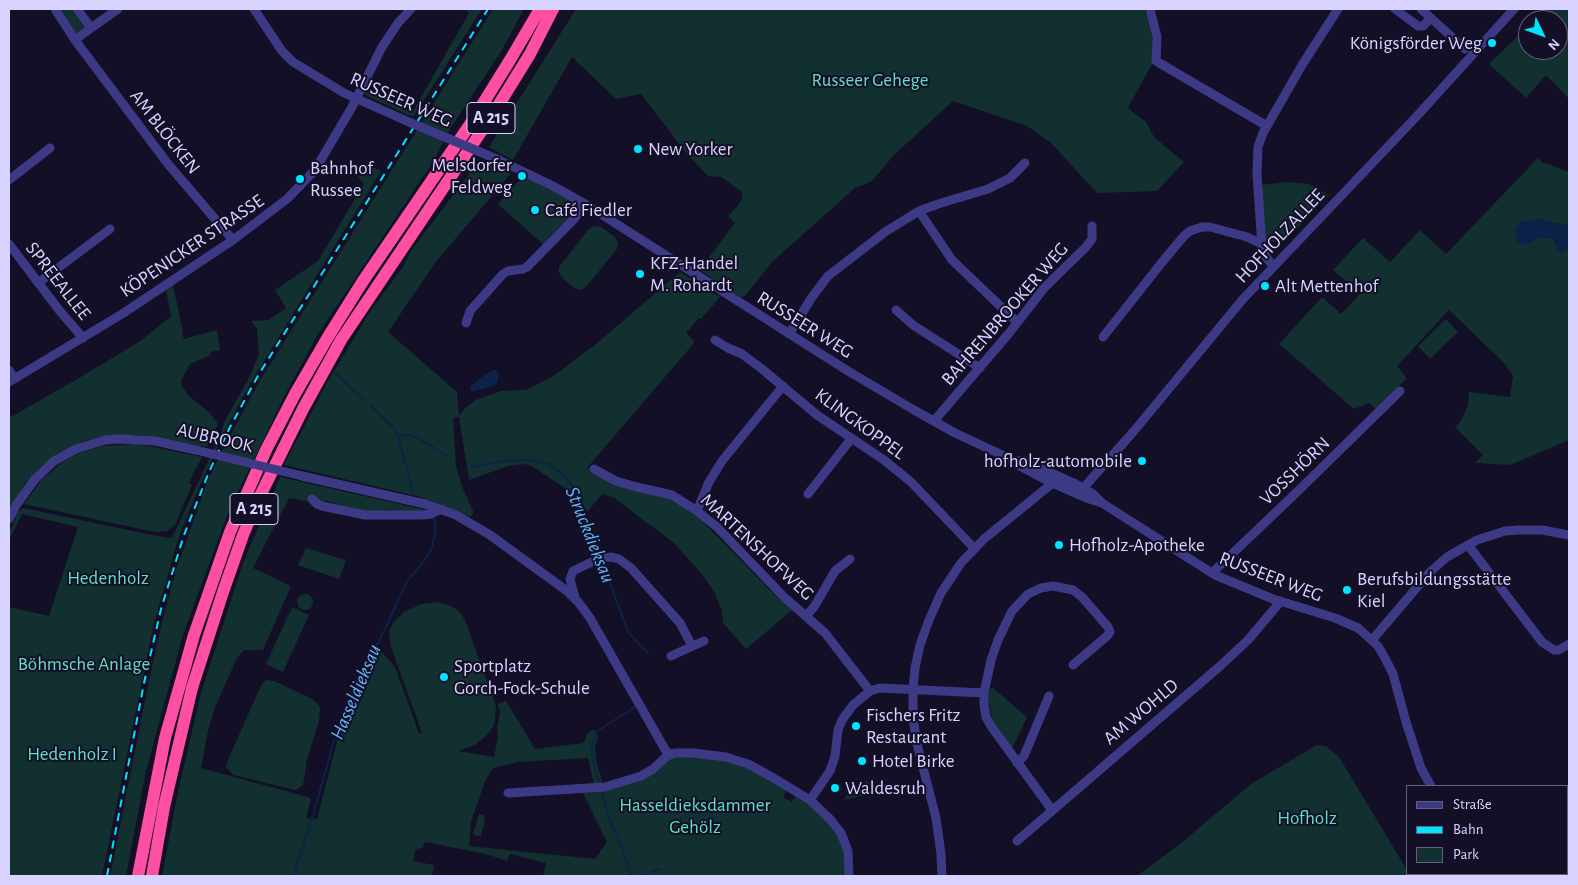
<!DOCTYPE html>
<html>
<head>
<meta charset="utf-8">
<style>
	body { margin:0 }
	#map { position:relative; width:1578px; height:885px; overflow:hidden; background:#130f26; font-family:"Alegreya Sans",sans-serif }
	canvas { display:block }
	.frame { position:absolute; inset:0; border:10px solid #d9d4ff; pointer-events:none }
	.legend { position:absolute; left:1406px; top:785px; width:162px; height:90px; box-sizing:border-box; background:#130f26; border:1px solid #625e7d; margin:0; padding:6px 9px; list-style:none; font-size:15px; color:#d9d4ff }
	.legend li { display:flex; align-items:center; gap:10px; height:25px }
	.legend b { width:25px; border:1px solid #625e7d }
	.north { position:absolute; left:1518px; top:10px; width:50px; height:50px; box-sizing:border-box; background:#130f26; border:1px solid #625e7d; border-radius:50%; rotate:132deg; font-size:14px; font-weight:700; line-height:20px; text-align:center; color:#d9d4ff }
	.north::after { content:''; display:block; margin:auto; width:18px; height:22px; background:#00e5ff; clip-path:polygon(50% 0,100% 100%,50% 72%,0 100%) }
</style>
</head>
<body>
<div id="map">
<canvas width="1578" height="885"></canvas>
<div class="frame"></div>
<ul class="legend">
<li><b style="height:6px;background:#3d3a85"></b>Straße</li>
<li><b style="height:6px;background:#00e5ff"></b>Bahn</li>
<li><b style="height:14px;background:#12302f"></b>Park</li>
</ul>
<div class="north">N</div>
</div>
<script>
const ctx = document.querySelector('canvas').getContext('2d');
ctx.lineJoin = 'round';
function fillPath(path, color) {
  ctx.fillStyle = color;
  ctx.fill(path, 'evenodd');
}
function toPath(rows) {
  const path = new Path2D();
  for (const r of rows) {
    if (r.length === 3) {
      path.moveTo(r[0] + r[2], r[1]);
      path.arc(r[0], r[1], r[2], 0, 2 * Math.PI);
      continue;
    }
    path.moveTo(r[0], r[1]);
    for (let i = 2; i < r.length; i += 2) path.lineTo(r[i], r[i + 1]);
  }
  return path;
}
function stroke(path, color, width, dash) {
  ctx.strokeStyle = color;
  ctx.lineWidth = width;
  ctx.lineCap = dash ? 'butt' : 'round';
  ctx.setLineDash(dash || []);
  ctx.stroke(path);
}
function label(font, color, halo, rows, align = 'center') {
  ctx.font = font + ' "Alegreya Sans",sans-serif';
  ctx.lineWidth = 4;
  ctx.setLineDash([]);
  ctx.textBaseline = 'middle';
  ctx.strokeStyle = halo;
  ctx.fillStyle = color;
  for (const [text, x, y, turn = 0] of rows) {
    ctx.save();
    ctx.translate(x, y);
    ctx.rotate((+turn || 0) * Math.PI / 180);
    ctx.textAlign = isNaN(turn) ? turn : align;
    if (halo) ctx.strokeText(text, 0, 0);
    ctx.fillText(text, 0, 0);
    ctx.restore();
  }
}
const green = toPath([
	[58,9,71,9,84,27,74,35],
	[465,9,482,9,414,116,408,115,365,95,364,91,412,113,469,13],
	[493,9,524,9,502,50,448,132,435,159,318,334,285,395,228,513,183,635,146,771,126,876,110,876,150,676,162,622,177,567,208,480,222,451,259,382],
	[576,9,1145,9,1152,35,1152,64,1128,108,1146,122,1154,137,1184,162,1157,191,1097,193,1051,143,1027,126,953,101,894,155,872,181,855,188,772,262,745,296,740,297,701,271,701,268,735,223,728,216,740,203,742,197,742,192,721,177,708,176,687,154,641,94,616,99,572,57,513,160,489,147],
	[1550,9,1569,9,1569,99,1546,75,1526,98,1489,64,1528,26,1528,50,1558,50,1558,20,1534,20],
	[1538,158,1542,162,1569,172,1569,226,1536,219,1530,243,1540,237,1552,238,1561,252,1569,248,1569,440,1510,465,1475,463,1483,455,1455,427,1460,422,1468,406,1469,392,1510,397,1513,376,1504,363,1449,310,1397,366,1407,378,1376,409,1369,403,1354,409,1279,344,1322,297,1341,314,1360,294,1333,270,1363,238,1390,262,1420,230,1446,254],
	[479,161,511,173,435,263,388,332,457,392,459,416,465,408,476,400,501,391,526,390,552,377,596,344,680,272,720,297,701,319,699,318,686,333,695,342,587,468,622,486,672,500,687,509,700,519,776,596,792,610,746,649,723,623,722,610,713,590,701,573,674,543,614,498,602,494,588,511,584,511,569,491,532,466,524,464,508,466,469,480,459,417,453,418,456,466,463,489,473,511,473,515,470,517,421,497,284,465,328,381,371,310,403,267,410,252],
	[370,166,381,171,251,382,229,423,203,478,179,536,154,623,102,876,9,876,9,607,49,616,78,527,22,514,9,540,9,534,18,512,23,508,157,536,172,538,221,434,224,422,248,380,259,354,257,329,251,321,268,320,286,308,275,290,318,261,364,184,358,177,360,174,362,176,365,172,363,170,364,167,366,168],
	[522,177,536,182,573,202,574,205,573,212,569,217,543,244,498,204],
	[1287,182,1309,184,1329,195,1293,233,1292,232,1276,242,1265,242,1261,185],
	[593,226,601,227,615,237,618,243,617,249,586,287,580,290,574,288,562,278,559,272,559,267,588,230],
	[173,285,183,332,182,333,184,339,217,330,220,350,211,352,209,356,190,364,181,381,182,386,189,396,209,412,218,424,207,447,141,435,109,435,84,441,57,454,39,468,24,485,9,512,9,418,79,378,139,342,165,321,171,317,166,290],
	[1446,319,1458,332,1430,359,1418,346],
	[138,444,202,457,189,482,192,485,175,525,167,531,155,532,24,504,42,479,63,462,77,454,102,446],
	[280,477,426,510,406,513,394,510,388,510,384,512,367,512,326,501,314,502,289,498,253,568,291,586,263,650,244,650,237,658,215,707,208,731,201,768,311,798,306,818,317,819,337,742,350,705,379,649,395,667,419,733,422,733,391,647,389,632,393,623,404,612,421,604,440,602,453,607,459,611,465,620,496,706,494,725,487,735,475,745,458,751,494,757,498,738,497,728,500,712,498,704,506,701,535,749,583,743,588,733,594,729,598,736,595,746,596,761,603,784,594,785,588,758,518,762,493,768,485,781,471,822,469,846,595,859,607,842,583,793,594,792,680,755,719,759,746,768,787,789,783,797,792,802,797,794,808,802,833,828,837,835,845,852,845,876,543,876,546,863,510,854,507,861,486,854,425,842,422,848,416,849,413,861,434,865,432,876,162,876,178,791,201,693,243,563],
	[306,548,346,560,339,579,298,565],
	[305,602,8],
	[292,607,309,615,283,672,266,664],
	[266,680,274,681,312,699,318,704,320,708,319,721,307,759,304,781,302,786,295,790,234,775,226,768,227,762,255,699,262,684],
	[992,687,1027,717,1012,749,992,719,988,697,989,691],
	[1317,745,1326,746,1339,757,1407,870,1407,874,1409,874,1411,876,1137,876,1180,844,1251,784],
	[863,777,876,790,870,794,844,800,847,795,850,796,855,791,858,794,866,781],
	[479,814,484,815,485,820,481,836,478,836,473,834]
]);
const water = toPath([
	[1536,219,1569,226,1569,248,1561,252,1558,251,1557,244,1552,238,1540,237,1530,243,1520,245,1516,240,1515,231,1521,222],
	[492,370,496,370,499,374,497,383,494,386,475,391,471,391,470,389,471,385]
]);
const stream = toPath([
	[335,373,364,400],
	[370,405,393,427,398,436,410,435,418,438,446,455],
	[398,437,414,495],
	[471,467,503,461,528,460,549,464,562,474,573,486,582,513,594,538,600,556],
	[602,561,628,632,648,653],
	[600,784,593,762,592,746,596,732,635,707],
	[602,791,607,814,620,842,631,876],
	[651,872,660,869],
	[293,876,313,815,340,720,385,629,407,581,424,561,432,548,436,527,434,518],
	[641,876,646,874]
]);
const minor = toPath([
	[55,9,75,40],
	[77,9,91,28,75,40,168,164,233,240],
	[254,9,282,51,293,62,344,93,409,122],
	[1150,9,1157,37,1156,61,1267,126],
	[1395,9,1418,26,1423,26,1431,18],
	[1421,9,1465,49],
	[91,28,118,9],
	[499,160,553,186,585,204,848,371,914,410,955,433,1015,461,1020,466,1052,483,1086,498,1102,503,1215,575,1273,599,1335,618,1358,628,1378,646,1386,660,1393,674,1406,722,1421,768,1431,786],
	[9,180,50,148],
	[919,211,952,260,1017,322],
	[9,244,59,310,83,338],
	[1273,266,1266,257,1262,246,1257,174,1258,147,1263,133,1302,65,1338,9],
	[38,283,110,229],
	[896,310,913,325,980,368],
	[466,323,470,311,503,274,508,271,523,269,527,267,574,219,585,204],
	[789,334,812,297,828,276,885,232,919,211,938,204,988,189,1010,178,1025,163],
	[1103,337,1163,261,1184,236,1190,231,1202,227,1210,227,1247,237,1262,244],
	[715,340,728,348,742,354,762,369,817,415,884,460,911,482,974,548],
	[9,370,14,379],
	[9,382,122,314,233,240,287,199,315,170,352,107,382,47,398,23,411,9],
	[934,421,1010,332,1045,287,1086,247,1092,239,1092,226],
	[1015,461,1024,461,1074,483,1093,494,1102,503],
	[594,469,616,481,637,487,672,495,697,511,717,527,784,597,825,633,870,691],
	[302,476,425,504,456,515,490,535,567,591,579,603,590,618,666,751,671,754],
	[808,494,851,439],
	[1078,494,1134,431,1243,299,1417,116,1514,9],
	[312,499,317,504,322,506,365,515,421,515,431,514,442,509],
	[697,511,709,482,722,461,783,386],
	[9,519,17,504,35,479,54,461,76,449,105,440,120,439,155,441,196,450],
	[1468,545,1542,642,1554,650,1559,650,1569,644],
	[1212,573,1297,492,1400,391],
	[575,598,570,579,573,571,600,558,611,557,619,559,631,568,680,623,692,646],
	[806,616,814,607,835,571,850,559],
	[1372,640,1430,572,1447,557,1477,540,1505,531,1519,530,1542,530,1569,535],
	[671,656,704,641],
	[1017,763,1024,756,1049,696],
	[508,793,605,787,641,776,653,769,667,756,675,753,693,753,726,757,748,764,772,777,810,800,830,819,841,833,848,851,849,876],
	[810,800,830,771,835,756,838,730,842,720,853,705,870,691,880,688,984,693],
	[1052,810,991,726,986,717,984,704,984,693,991,660,998,640,1012,611,1028,594,1041,588,1053,586,1073,590,1082,597,1108,627,1110,632,1107,636,1073,665],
	[1017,841,1219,667,1248,640,1281,601],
	[1484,874,1485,876],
	[942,876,941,854,936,818,917,744,913,718,913,690,915,668,920,645,929,620,941,593,961,563,984,539,1060,477]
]);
const highway = toPath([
	[138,876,165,738,194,635,230,532,266,450,295,394,328,337,363,281,471,123,510,60,540,9],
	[152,876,164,807,192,688,223,592,243,535,257,502,303,409,341,340,493,114,530,54,553,9]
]);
const rail = toPath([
	[107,876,144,683,161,609,184,535,209,472,230,427,259,374,488,9]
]);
const minorBridge = toPath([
	[409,122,499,160],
	[196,450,302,476]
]);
const markers = [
	[1492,43,5,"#00e5ff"],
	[638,149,5,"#00e5ff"],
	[522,176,5,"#00e5ff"],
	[300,179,5,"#00e5ff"],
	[535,210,5,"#00e5ff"],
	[640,274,5,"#00e5ff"],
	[1265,286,5,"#00e5ff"],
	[1142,461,5,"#00e5ff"],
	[1059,545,5,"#00e5ff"],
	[1347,590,5,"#00e5ff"],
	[444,677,5,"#00e5ff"],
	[856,726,5,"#00e5ff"],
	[862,761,5,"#00e5ff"],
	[835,788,5,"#00e5ff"]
];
const shields = [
	[491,118,48],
	[254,509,48]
];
const shieldNames = [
	["A 215",491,118],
	["A 215",254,509]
];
const poiNames = [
	["Königsförder Weg",1482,43,"right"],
	["New Yorker",648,149],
	["Melsdorfer",512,165,"right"],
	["Feldweg",512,187,"right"],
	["Bahnhof",310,168],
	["Russee",310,190],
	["Café Fiedler",545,210],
	["KFZ-Handel",650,263],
	["M. Rohardt",650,285],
	["Alt Mettenhof",1275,286],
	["hofholz-automobile",1132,461,"right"],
	["Hofholz-Apotheke",1069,545],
	["Berufsbildungsstätte",1357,579],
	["Kiel",1357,601],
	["Sportplatz",454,666],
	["Gorch-Fock-Schule",454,688],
	["Fischers Fritz",866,715],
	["Restaurant",866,737],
	["Hotel Birke",872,761],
	["Waldesruh",845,788]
];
const parkNames = [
	["Russeer Gehege",870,80],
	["Hedenholz",108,578],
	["Böhmsche Anlage",84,664],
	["Hedenholz I",72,754],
	["Hasseldieksdammer",695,805],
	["Gehölz",695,827],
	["Hofholz",1307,818]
];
const streetNames = [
	["RUSSEER WEG",401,100,24],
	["AM BLÖCKEN",165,132,52],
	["HOFHOLZALLEE",1280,236,-47],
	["KÖPENICKER STRASSE",192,246,-34],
	["SPREEALLEE",58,281,52],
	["BAHRENBROOKER WEG",1005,314,-49],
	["RUSSEER WEG",805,325,32],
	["KLINGKOPPEL",860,424,36],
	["AUBROOK",215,438,13],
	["VOSSHÖRN",1295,471,-44],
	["MARTENSHOFWEG",757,547,43],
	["RUSSEER WEG",1271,577,21],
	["AM WOHLD",1141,712,-40]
];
const waterNames = [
	["Struckdieksau",590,535,68],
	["Hasseldieksau",356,692,-67]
];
fillPath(green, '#12302f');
fillPath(water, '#0c2248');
stroke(stream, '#0c2248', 2);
stroke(minor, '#3d3a85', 9);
stroke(highway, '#ff4fa3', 12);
stroke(rail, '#00e5ff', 2, [8, 6]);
stroke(minorBridge, '#3d3a85', 9);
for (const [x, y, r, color] of markers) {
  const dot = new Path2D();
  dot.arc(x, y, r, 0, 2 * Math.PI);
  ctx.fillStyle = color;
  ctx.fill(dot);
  stroke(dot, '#130f26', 2);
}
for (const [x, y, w] of shields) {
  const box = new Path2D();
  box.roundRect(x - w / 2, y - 15.5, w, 31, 4);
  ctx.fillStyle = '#130f26';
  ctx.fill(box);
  stroke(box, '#d9d4ff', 1);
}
label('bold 18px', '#d9d4ff', null, shieldNames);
label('19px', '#d9d4ff', '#130f26', poiNames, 'left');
label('19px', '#5fe0c0', '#130f26', parkNames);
label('19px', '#d9d4ff', '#130f26', streetNames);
label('italic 20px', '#62b6ff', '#130f26', waterNames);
</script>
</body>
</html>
